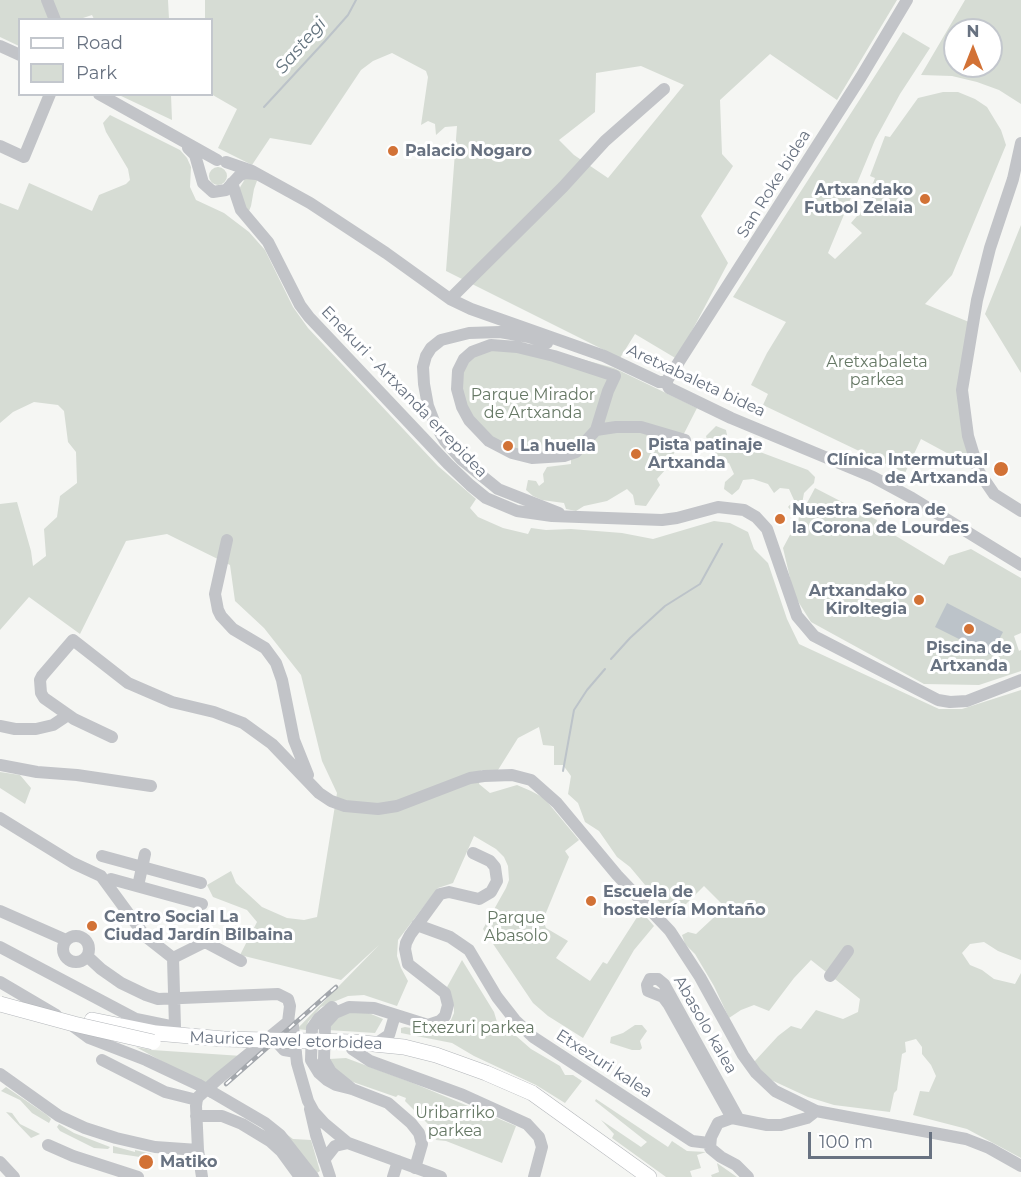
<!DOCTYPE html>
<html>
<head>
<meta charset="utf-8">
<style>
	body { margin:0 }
	#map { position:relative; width:1021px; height:1177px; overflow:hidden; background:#f5f6f3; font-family:Montserrat,sans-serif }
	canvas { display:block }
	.legend { position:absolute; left:18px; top:18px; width:195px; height:78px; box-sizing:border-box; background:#fff; border:2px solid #c3c7cd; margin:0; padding:8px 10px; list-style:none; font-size:18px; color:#687281 }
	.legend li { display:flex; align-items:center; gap:12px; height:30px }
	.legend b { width:30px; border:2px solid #c3c7cd }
	.north { position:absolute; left:943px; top:18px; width:60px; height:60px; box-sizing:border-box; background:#fff; border:2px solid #c3c7cd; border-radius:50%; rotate:0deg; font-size:16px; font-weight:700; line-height:24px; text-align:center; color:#687281 }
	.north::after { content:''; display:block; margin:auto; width:21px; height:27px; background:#d27236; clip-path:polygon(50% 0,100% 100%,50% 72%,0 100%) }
	.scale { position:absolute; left:808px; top:1132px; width:124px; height:27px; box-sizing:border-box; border:3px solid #687281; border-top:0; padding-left:8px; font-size:18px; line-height:21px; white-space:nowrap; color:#687281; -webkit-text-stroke:4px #fff; paint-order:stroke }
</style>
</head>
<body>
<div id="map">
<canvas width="1021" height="1177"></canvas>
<ul class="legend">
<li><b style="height:8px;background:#fff"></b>Road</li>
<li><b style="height:16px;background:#d6dcd4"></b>Park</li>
</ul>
<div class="north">N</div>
<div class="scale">100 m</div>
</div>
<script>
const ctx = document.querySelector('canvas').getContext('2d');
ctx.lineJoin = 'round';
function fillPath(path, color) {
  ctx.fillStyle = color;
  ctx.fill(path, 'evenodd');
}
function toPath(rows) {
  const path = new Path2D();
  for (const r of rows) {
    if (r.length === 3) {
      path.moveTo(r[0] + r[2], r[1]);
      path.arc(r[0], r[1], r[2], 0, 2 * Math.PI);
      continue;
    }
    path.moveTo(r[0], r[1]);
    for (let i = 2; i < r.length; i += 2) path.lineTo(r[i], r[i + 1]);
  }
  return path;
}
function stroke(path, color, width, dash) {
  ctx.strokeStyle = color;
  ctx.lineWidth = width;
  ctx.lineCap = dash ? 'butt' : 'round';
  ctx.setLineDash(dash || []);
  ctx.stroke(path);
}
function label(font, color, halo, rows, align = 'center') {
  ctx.font = font + ' Montserrat,sans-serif';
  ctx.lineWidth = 6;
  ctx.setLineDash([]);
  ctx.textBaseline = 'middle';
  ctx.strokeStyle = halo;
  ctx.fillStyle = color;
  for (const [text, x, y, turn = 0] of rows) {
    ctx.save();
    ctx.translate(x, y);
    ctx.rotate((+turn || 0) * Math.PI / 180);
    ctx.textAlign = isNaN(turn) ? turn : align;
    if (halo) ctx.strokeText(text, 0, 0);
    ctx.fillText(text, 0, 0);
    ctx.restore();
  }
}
const green = toPath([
	[0,0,168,0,169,19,94,19,92,15,80,19,20,20,19,46,0,37],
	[205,0,897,0,837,100,770,54,720,100,722,154,733,166,701,216,728,263,677,359,635,334,620,358,446,271,457,126,445,127,436,135,435,124,428,121,421,125,428,77,426,71,392,53,373,61,361,70,311,145,270,138,252,165,218,148,237,109,211,94,212,20,205,19],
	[641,66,684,85,608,178,574,155,559,140,595,112,596,73],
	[965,0,1021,0,1021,104,999,90,977,82,952,76,921,75],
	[955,30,991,30,991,66,955,66],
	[903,32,930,48,900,94,875,140,828,253,835,259,862,233,851,223,863,209,871,188,875,178,870,176,885,136,890,137,918,98,943,92,958,92,975,99,987,107,1001,130,1006,145,952,275,925,304,969,322,959,392,971,466,921,439,905,473,763,405,768,394,751,385,767,353,786,322,733,297],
	[119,95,171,95,172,120],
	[110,115,180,150,187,158,191,167,190,187,196,200,224,213,249,232,265,250,293,307,308,328,438,466,476,499,470,508,478,517,503,528,528,534,531,528,546,530,571,529,622,533,653,539,714,521,730,523,748,532,754,549,768,563,787,619,799,644,939,709,962,709,1021,690,1021,960,998,951,984,942,970,944,962,953,970,965,982,970,994,979,1015,984,1021,973,1021,1158,967,1129,913,1115,920,1091,929,1092,936,1076,931,1065,922,1054,922,1047,916,1039,905,1042,906,1052,902,1054,897,1090,894,1093,890,1112,834,1105,808,1097,769,1079,754,1062,778,1036,791,1026,801,1029,816,1010,843,1019,858,1012,860,999,811,960,794,978,769,1011,754,1005,741,1010,729,1018,714,986,695,954,685,944,682,935,688,932,696,934,725,907,704,886,674,916,661,904,630,867,617,857,599,831,585,822,578,803,568,794,571,776,563,765,554,765,554,746,543,745,539,727,518,738,498,770,481,770,479,784,490,793,517,785,531,791,544,798,579,840,565,851,569,857,543,920,546,928,568,941,556,958,590,981,603,962,607,964,641,911,654,926,634,950,583,1038,548,1016,533,1003,483,929,506,888,509,880,508,866,504,857,496,849,474,836,453,883,438,888,398,940,397,956,401,968,408,981,397,1006,364,995,348,996,321,1007,308,1022,306,1030,297,1029,379,945,341,980,240,955,257,922,247,910,213,897,207,885,231,871,236,883,262,907,287,918,304,920,317,917,337,793,322,761,301,675,264,628,235,601,230,565,167,534,126,541,80,634,29,597,0,630,0,504,17,502,31,551,33,566,46,556,44,529,57,517,60,496,77,483,76,452,68,442,64,411,58,405,34,402,13,412,0,423,0,203,18,210,29,183,92,211,99,195,126,184,130,180,128,169,106,132,103,123],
	[218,176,9],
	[258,178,254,189,251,206,249,211,243,206,239,189,245,179],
	[1021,225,1021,373,985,314],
	[520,342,614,368,697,408,666,469,657,479,660,485,646,506,635,505,633,495,627,489,607,501,584,506,576,511,566,509,564,503,542,500,533,496,526,490,528,480,536,481,539,486,544,482,543,474,547,467,571,464,571,458,533,462,466,422,460,359],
	[716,426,726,430,728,440,808,470,815,477,814,483,804,493,802,504,794,514,788,507,794,500,789,489,780,488,774,493,768,484,753,479,743,480,739,489,732,495,724,489,725,482,734,474,729,463,721,464,712,460,715,453,708,444,706,436],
	[815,488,877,520,876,524,944,565,949,556,971,549,1021,578,1021,633,1014,636,1019,651,1021,650,1021,671,979,685,924,684,811,622,794,595,783,548],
	[0,772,20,775,31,788,25,804,0,788],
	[462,960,494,1012,497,1022,501,1026,507,1028,531,1049,560,1066,565,1075,573,1075,582,1081,565,1103,536,1085,474,1056,452,1043,401,1033,401,1028,405,1027,429,1031,444,1026,451,1020,454,1013,454,1005,447,987],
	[350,1010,364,1011,383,1019,375,1033,328,1030,332,1022],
	[635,1025,642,1025,647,1031,640,1041,642,1048,640,1050,632,1050,610,1043,611,1037,623,1033],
	[136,1047,152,1050,242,1056,205,1085],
	[346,1058,413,1083,516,1126,502,1163,446,1141,436,1140,431,1127,405,1101,406,1098,398,1095,396,1097,353,1082,336,1073,329,1059],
	[6,1087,47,1115,51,1119,49,1123,32,1113,20,1100,1,1091],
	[596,1099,668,1147,672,1141,687,1151,706,1152,697,1155,701,1168,690,1171,692,1177,666,1177,612,1138,614,1134,601,1120,641,1147,647,1142,595,1101],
	[254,1110,293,1139,311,1140,320,1171,317,1173,320,1177,305,1177],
	[6,1112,12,1113,20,1124,40,1134,31,1138],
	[59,1124,74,1133,110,1147,108,1149,94,1148,60,1131,57,1127],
	[113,1146,135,1152,135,1150,152,1154,140,1157,113,1153],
	[717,1163,737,1177,712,1177,711,1175,719,1172]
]);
const water = toPath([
	[947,603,1003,632,991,655,935,627]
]);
const stream = toPath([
	[264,107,325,41,348,15,356,0],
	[611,659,630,638,665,606,700,584,722,544],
	[563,771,574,710,587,690,605,669]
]);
const minor = toPath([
	[47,0,55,20],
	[0,46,20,55],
	[99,94,217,160],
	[1021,143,1013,179,990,248,977,300,962,390,968,436,979,472,994,494,1021,511],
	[0,146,24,157,50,94],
	[188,148,195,155,203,183,213,192,226,190,239,176,245,173,256,174],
	[226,162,252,171,310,203,386,253,450,299,471,309,604,356,659,382,666,382,669,388,731,418,873,477,912,498,1021,565],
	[232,183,241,210,268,242,300,305,309,317,448,464,470,485,486,498,517,511,552,516,662,520,677,518,718,507,744,510,756,517,767,529,797,616,814,636,938,700,950,702,967,701,1021,680],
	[450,299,563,187,605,141,664,89],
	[547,343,529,337,500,332,469,333,441,340,431,348,426,356,423,367,424,384,428,406,435,424,445,441,461,459,498,489,559,513],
	[666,382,861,77,907,0],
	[596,430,608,391,615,376,554,356,517,347,491,345,472,352,464,359,458,371,457,389,462,407,469,420,489,441,512,453,532,458,564,456,576,452,596,430,616,427,641,427,685,440],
	[227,540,215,594,218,610,221,616,233,629,265,648,276,663,282,680,294,740,308,775],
	[0,726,15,729,36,729,53,725,68,715],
	[112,737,74,719,44,698,41,693,40,680,42,676,73,640,128,683,172,702,214,712,243,723,272,744,319,793,331,801,345,806,378,809,397,806,470,778,484,776,512,775,531,780,557,803,617,875,670,931,700,977,743,1055,756,1073,775,1091,816,1111,966,1139,989,1148,1021,1166],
	[0,765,37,772,77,775,151,786],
	[0,818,73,863,101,876,145,936,173,958,175,1027,136,1019,0,947],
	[102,856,201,883],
	[108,884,111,879,202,904],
	[138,886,145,854],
	[0,911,66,940],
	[417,925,450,937,469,950,497,997,515,1020,533,1037,692,1141,709,1143],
	[76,949,13],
	[87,956,101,969,121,983,146,995,158,999,278,994,288,999,290,1006,288,1022],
	[173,958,203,943,207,943,241,961],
	[830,976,848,951],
	[0,982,56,1015],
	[332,1007,319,1018,312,1028,311,1060,319,1073,327,1080,336,1085,352,1089,388,1103,411,1123,419,1133,422,1144,415,1168],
	[288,1022,293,1026,297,1063,308,1101,314,1112,324,1123,348,1143,441,1177],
	[70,1024,89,1038,146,1060,199,1085],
	[275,1034,274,1039,284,1050,296,1052],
	[377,1043,389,1035,395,1015],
	[352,1049,370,1061,463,1095,527,1124,539,1137,542,1147,534,1177],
	[102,1060,165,1092,197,1100],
	[0,1074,59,1116,85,1128,116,1138,155,1147,198,1150],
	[352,1089,331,1072,324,1060,325,1024,335,1013,349,1007,374,1008,428,1025,440,1021,445,1016,448,1005,445,993,408,964,405,949,406,943,410,935,440,894,449,892,479,899,491,892,497,881,495,867,490,861,473,853],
	[212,1092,265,1123,280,1135,313,1177],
	[310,1109,316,1135,330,1177],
	[196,1116,222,1116,242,1124,270,1141,281,1151,300,1177],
	[732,1118,669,1005,663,997,648,991,647,985,650,979,658,979,664,984,738,1118],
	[48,1145,73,1156,138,1177],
	[324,1160,335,1146,348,1143],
	[0,1162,14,1177],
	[202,1177,198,1150,196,1106,197,1098,218,1079,288,1022],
	[393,1177,398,1161],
	[748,1177,736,1165,721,1157,710,1148,711,1137,718,1123,732,1118,767,1125,781,1125,807,1118,816,1111]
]);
const major = toPath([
	[92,1020,156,1033,224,1039],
	[353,1042,404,1047,436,1055,486,1073,532,1093,649,1177]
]);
const rail = toPath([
	[226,1084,336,987]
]);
const minorBridge = toPath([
	[199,1085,212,1092]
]);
const majorBridge = toPath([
	[0,1004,74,1024,153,1042],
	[224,1039,353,1042]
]);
const markers = [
	[393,151,6,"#d27236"],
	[925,199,6,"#d27236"],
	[508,446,6,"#d27236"],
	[636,454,6,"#d27236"],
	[1001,469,8,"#d27236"],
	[780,519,6,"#d27236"],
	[919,600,6,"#d27236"],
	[969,629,6,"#d27236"],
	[591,901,6,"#d27236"],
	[92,926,6,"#d27236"],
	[146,1162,8,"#d27236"]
];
const poiNames = [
	["Palacio Nogaro",405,151],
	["Artxandako",913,190,"right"],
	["Futbol Zelaia",913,208,"right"],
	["Pista patinaje",648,445],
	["Artxanda",648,463],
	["La huella",520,446],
	["Clínica Intermutual",988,460,"right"],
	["de Artxanda",988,478,"right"],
	["Nuestra Señora de",792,510],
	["la Corona de Lourdes",792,528],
	["Artxandako",907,591,"right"],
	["Kiroltegia",907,609,"right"],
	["Piscina de",969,648,"center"],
	["Artxanda",969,666,"center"],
	["Escuela de",603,892],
	["hostelería Montaño",603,910],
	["Centro Social La",104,917],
	["Ciudad Jardín Bilbaina",104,935],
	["Matiko",160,1162]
];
const streetNames = [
	["San Roke bidea",774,184,-58],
	["Aretxabaleta bidea",696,381,25],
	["Enekuri - Artxanda errepidea",404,392,46],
	["Abasolo kalea",705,1025,60],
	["Maurice Ravel etorbidea",286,1041,2],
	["Etxezuri kalea",604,1064,33]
];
const parkNames = [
	["Aretxabaleta",877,362],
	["parkea",877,380],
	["Parque Mirador",533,395],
	["de Artxanda",533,413],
	["Parque",516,918],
	["Abasolo",516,936],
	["Etxezuri parkea",473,1028],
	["Uribarriko",455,1113],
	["parkea",455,1131]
];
const waterNames = [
	["Sastegi",301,46,-49]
];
fillPath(green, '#d6dcd4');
fillPath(water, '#bcc3c9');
stroke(stream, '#bcc3c9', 2);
stroke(major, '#b3b6ba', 16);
stroke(minor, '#c2c4c8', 12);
stroke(major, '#fff', 15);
stroke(rail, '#a3a7ac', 4.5);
stroke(rail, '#fff', 2, [7]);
stroke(majorBridge, '#b3b6ba', 16, []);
stroke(minorBridge, '#c2c4c8', 12);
stroke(majorBridge, '#fff', 15);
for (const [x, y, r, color] of markers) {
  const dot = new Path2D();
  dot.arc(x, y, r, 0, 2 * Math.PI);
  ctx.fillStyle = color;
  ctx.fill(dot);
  stroke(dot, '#fff', 2);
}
label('bold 16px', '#687281', '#fff', poiNames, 'left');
label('16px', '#687281', '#fff', streetNames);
label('16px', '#677966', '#fff', parkNames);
label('italic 18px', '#63737e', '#fff', waterNames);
</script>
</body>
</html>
